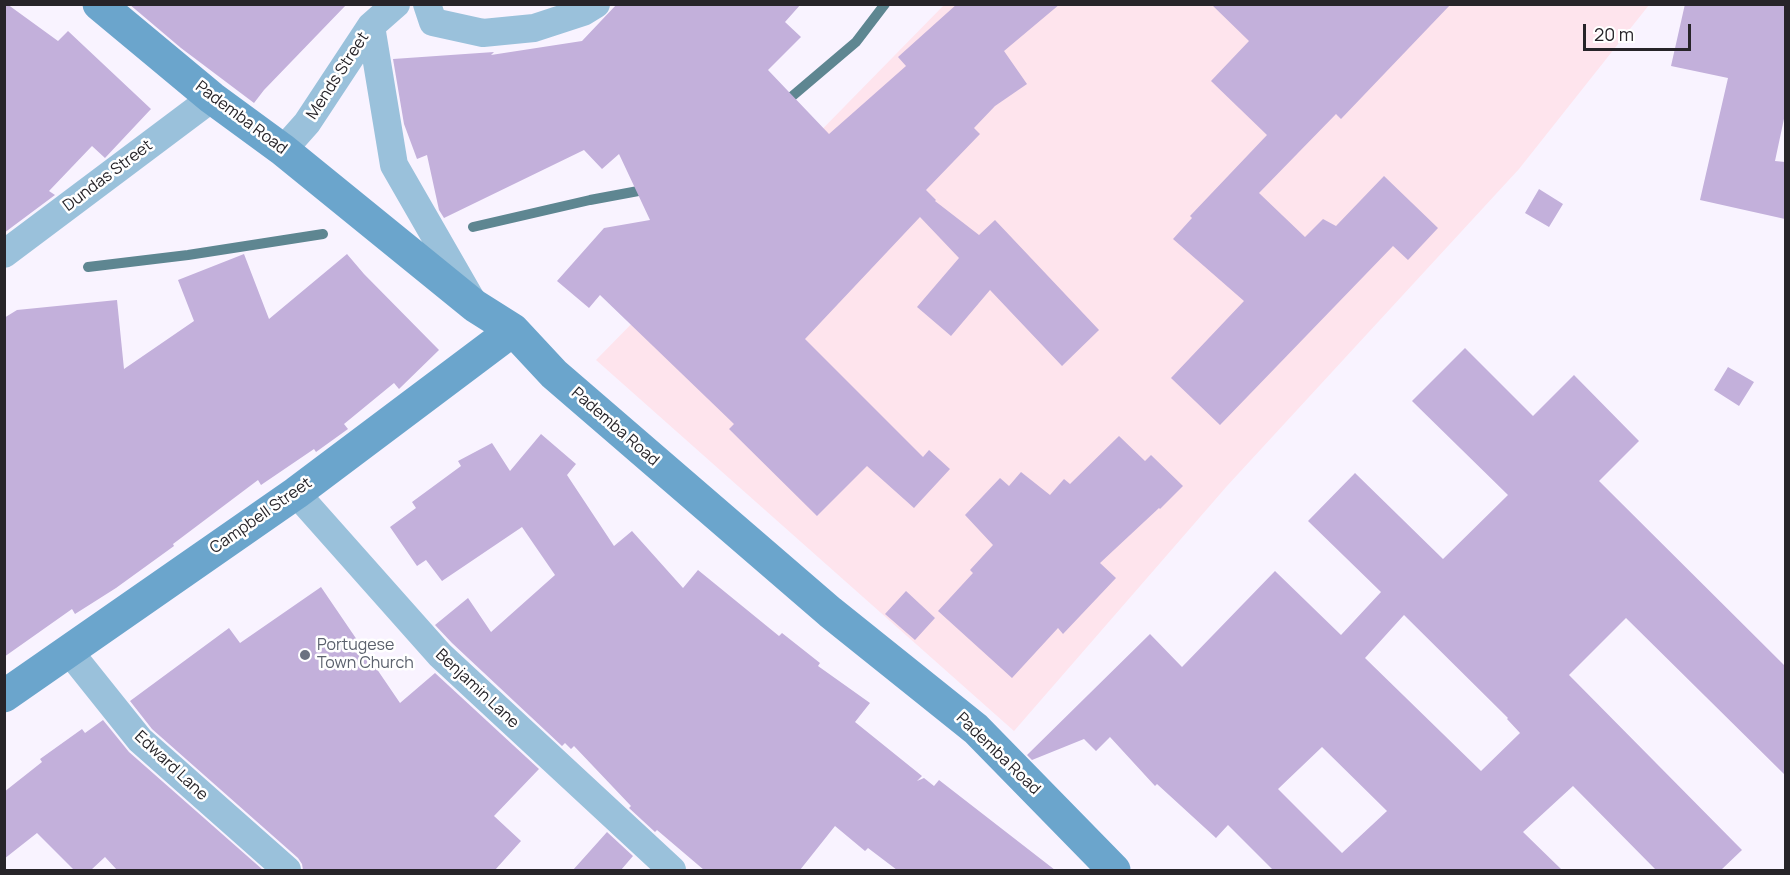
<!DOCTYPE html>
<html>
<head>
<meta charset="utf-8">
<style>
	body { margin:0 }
	#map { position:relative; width:1790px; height:875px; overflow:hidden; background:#f9f3ff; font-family:Manrope,sans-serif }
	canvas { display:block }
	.frame { position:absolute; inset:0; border:6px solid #272429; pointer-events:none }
	.scale { position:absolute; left:1583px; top:24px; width:108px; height:27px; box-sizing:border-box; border:3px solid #272429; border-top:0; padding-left:8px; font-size:18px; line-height:21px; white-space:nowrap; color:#272429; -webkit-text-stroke:4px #fff; paint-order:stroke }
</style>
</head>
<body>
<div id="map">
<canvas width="1790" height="875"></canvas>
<div class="frame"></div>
<div class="scale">20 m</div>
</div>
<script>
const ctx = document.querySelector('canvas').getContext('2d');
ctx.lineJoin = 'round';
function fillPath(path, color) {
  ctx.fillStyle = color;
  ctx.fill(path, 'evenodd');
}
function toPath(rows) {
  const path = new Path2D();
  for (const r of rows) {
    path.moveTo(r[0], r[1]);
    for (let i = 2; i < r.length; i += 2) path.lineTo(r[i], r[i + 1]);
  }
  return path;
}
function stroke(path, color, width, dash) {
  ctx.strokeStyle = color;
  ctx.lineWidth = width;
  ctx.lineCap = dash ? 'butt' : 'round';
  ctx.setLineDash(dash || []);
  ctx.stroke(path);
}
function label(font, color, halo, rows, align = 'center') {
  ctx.font = font + ' Manrope,sans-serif';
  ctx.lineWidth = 5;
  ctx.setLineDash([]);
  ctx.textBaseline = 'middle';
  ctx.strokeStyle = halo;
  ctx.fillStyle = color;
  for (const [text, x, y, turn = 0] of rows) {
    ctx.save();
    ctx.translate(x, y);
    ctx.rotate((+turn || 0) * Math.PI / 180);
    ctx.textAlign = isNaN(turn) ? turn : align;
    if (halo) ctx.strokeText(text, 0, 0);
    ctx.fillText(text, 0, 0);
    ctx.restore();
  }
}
const industrial = toPath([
	[944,5,1649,5,1519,169,1227,486,1014,731,596,360]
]);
const stream = toPath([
	[783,104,856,42,885,4],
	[473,227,590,200,649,189],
	[88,267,188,255,323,234]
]);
const building = toPath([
	[4,4,7,4,58,41,68,31,151,109,105,158,92,146,49,191,55,195,4,233],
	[129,4,347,4,264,90,254,103,181,48],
	[617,4,801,4,785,22,801,37,768,70,829,134,906,66,898,57,957,4,1060,4,1004,51,1027,84,995,106,974,128,980,134,926,190,936,200,935,201,979,235,995,220,1099,330,1062,366,990,290,951,336,917,307,959,258,920,217,805,339,923,457,929,450,950,469,914,508,867,466,817,516,729,429,734,424,600,295,589,308,557,281,604,228,650,220,619,154,602,169,584,150,444,218,439,210,427,155,417,159,404,124,393,59,494,52,491,55,582,41],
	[1211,4,1451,4,1341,119,1336,114,1259,193,1305,237,1323,219,1336,226,1384,176,1438,228,1408,260,1393,246,1220,425,1171,378,1244,301,1173,239,1192,218,1190,216,1267,135,1211,81,1249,41],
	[1685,4,1785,4,1785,114,1775,161,1785,162,1785,219,1700,200,1728,78,1671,66],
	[1539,189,1563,204,1549,227,1525,213],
	[244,254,269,319,347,254,364,274,439,350,399,389,394,383,344,424,348,429,316,452,314,449,261,485,258,480,173,544,174,546,116,588,75,614,72,609,4,657,4,318,17,310,117,300,124,369,194,321,178,280],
	[1465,348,1533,416,1574,375,1639,441,1599,481,1785,666,1785,775,1626,618,1569,675,1742,850,1721,870,1656,870,1573,786,1523,832,1562,870,1273,870,1228,825,1216,838,1157,784,1155,786,1110,737,1096,751,1084,739,1032,760,1027,755,1150,634,1182,667,1275,571,1341,635,1381,592,1308,521,1355,473,1443,559,1508,495,1412,401],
	[1404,615,1508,718,1507,719,1520,733,1481,771,1365,658],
	[1322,747,1387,811,1342,853,1278,789],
	[1728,367,1754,382,1739,406,1714,390],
	[541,434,576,464,567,475,614,546,632,531,683,588,698,570,779,636,782,633,820,663,818,666,870,703,855,722,922,776,917,781,924,778,934,786,939,780,1055,870,897,870,868,848,865,851,835,826,800,870,704,870,657,830,655,832,629,808,631,806,574,746,571,749,565,743,562,746,452,643,435,625,468,598,491,632,555,575,522,527,442,581,426,560,417,566,390,527,416,508,412,502,461,466,458,461,492,443,510,471],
	[1119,436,1145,461,1151,455,1183,486,1160,509,1159,508,1100,563,1116,578,1063,634,1058,628,1012,678,938,611,973,573,970,570,993,545,965,515,1000,478,1009,486,1021,472,1050,495,1064,479,1070,484],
	[321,587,400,703,435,673,539,769,494,816,521,841,495,870,303,870,302,864,298,858,152,729,130,701,229,628,240,643],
	[906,591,935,618,915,640,885,614],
	[103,720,129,752,263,870,117,870,105,857,91,870,74,870,37,833,4,859,4,792,42,762,40,759,82,729,85,733],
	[607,832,633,856,621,870,573,870]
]);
const street = toPath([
	[427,4,433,22,483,33,534,28,583,12,596,4],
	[371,26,394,165,471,299],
	[283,150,307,123,371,26,396,4],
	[4,254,212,98],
	[296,493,440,655,672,870],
	[68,650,140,740,287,870]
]);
const secondary = toPath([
	[99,4,212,98,283,150,475,306,513,330,554,374,830,612,976,729,1114,870],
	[4,696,296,493,513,330]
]);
const markers = [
	[305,655,6,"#6b7280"]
];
const streetNames = [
	["Mends Street",338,76,-57],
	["Pademba Road",241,118,37],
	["Dundas Street",108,176,-37],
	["Pademba Road",615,427,41],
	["Campbell Street",261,516,-35],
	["Benjamin Lane",477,689,43],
	["Pademba Road",998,754,44],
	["Edward Lane",171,766,43]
];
const worshipNames = [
	["Portugese",317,646],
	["Town Church",317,664]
];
fillPath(industrial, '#fee4ed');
stroke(stream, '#5e8691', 10);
fillPath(building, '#c3b0db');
stroke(street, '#9ac1db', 28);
stroke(secondary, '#6ba5cc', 33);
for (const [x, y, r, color] of markers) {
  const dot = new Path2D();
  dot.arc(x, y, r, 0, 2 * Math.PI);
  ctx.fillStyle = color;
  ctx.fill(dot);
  stroke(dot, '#fff', 2);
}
label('16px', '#272429', '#fff', streetNames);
label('16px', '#5b616d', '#fff', worshipNames, 'left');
</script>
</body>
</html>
